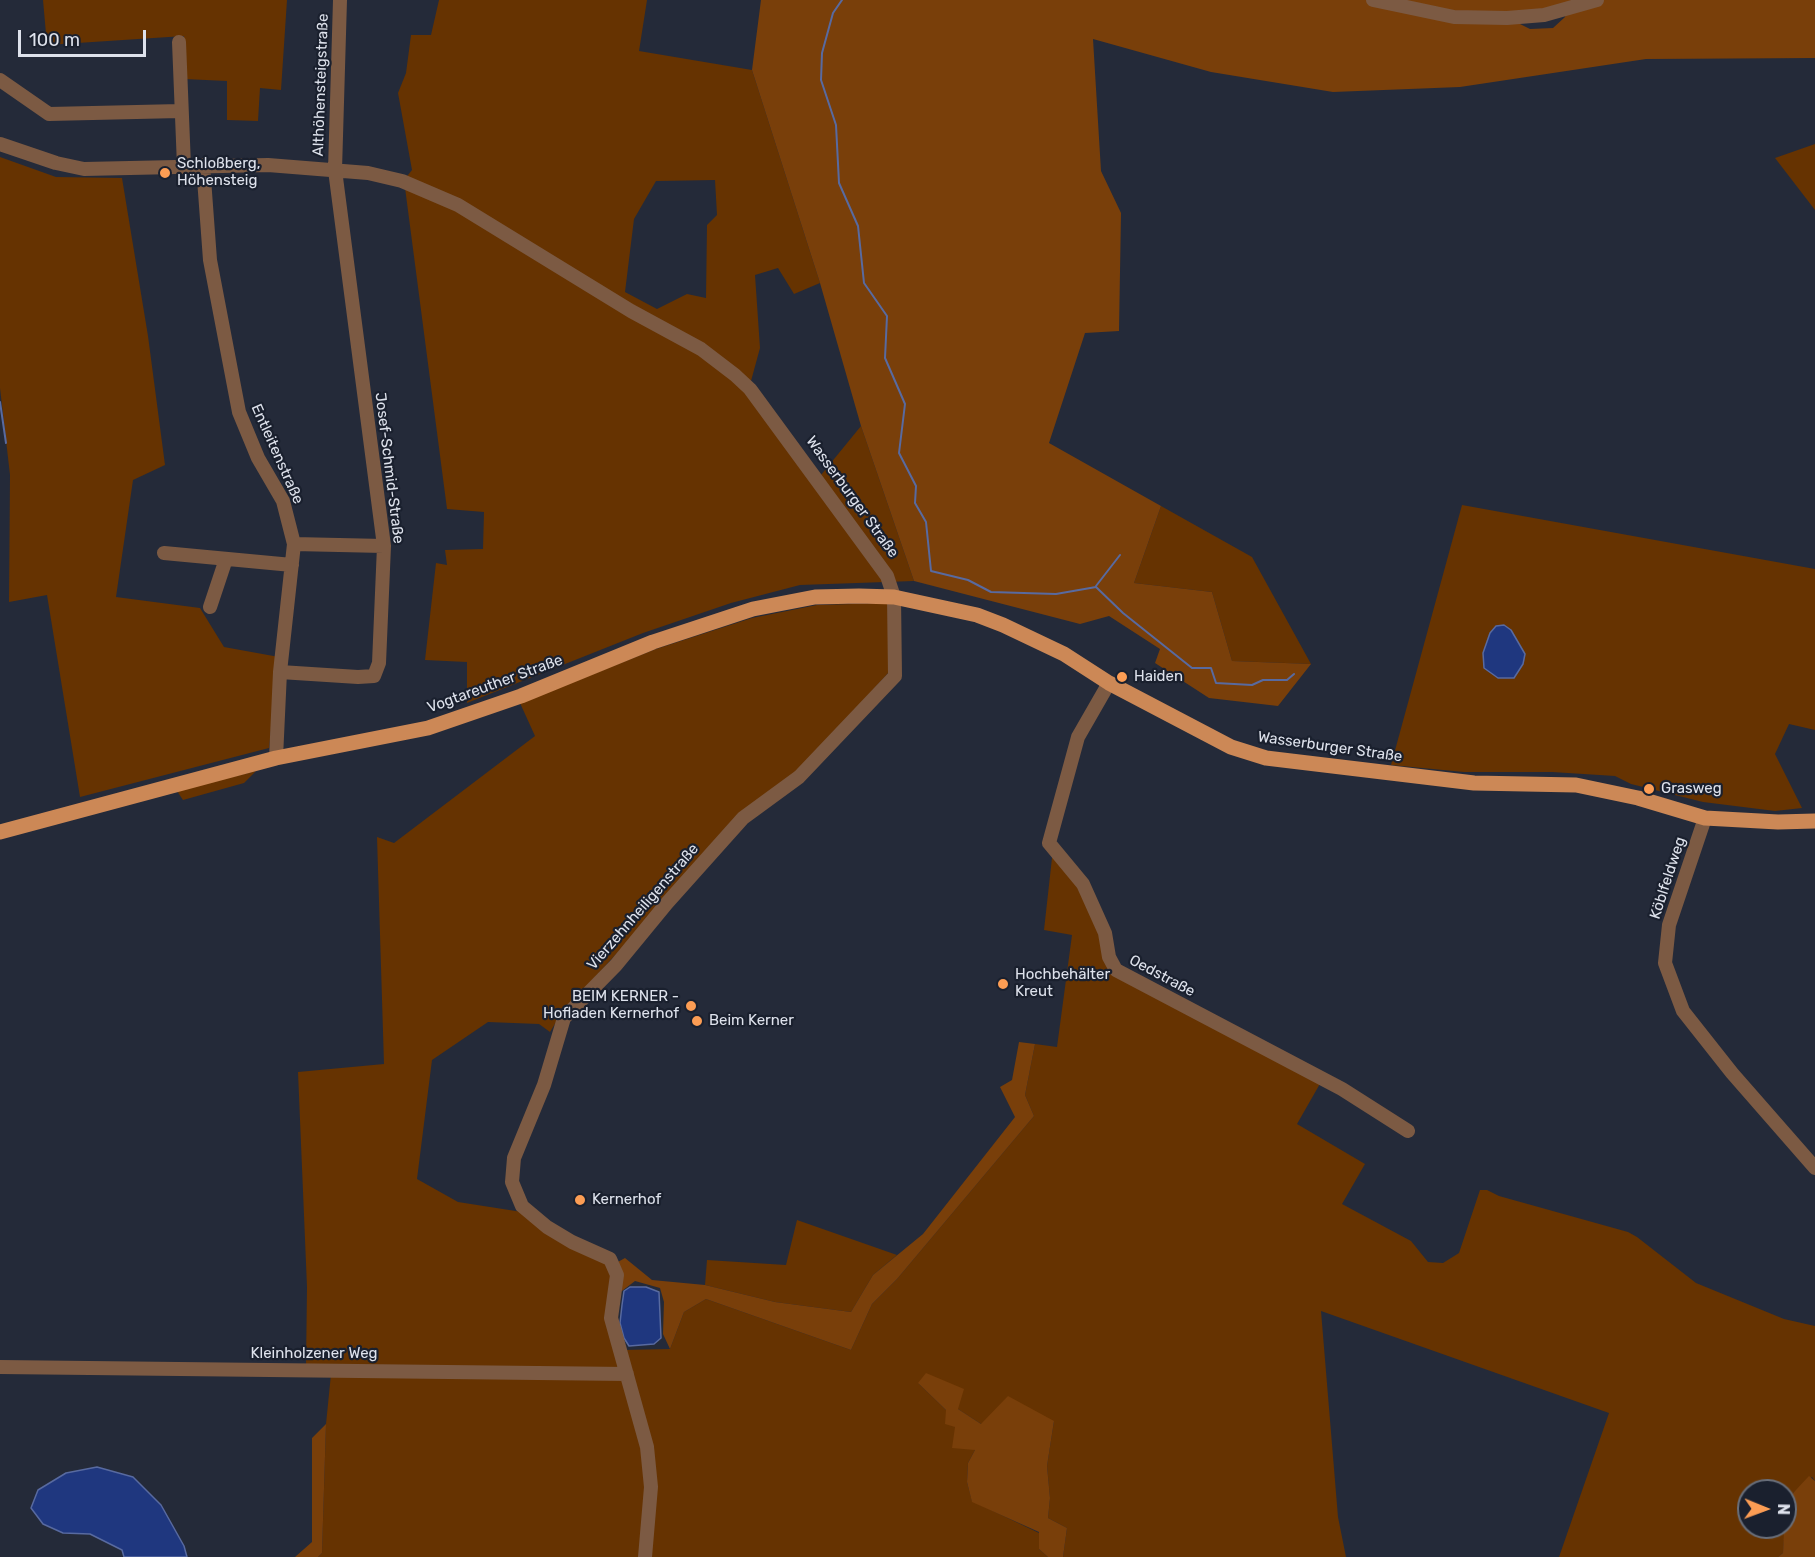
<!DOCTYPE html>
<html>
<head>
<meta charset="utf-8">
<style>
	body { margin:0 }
	#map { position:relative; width:1815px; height:1557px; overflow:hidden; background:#242a39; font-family:Rubik,sans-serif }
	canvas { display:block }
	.north { position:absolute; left:1737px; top:1479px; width:60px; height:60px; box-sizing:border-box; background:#1a202e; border:2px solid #686e7a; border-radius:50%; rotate:91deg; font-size:16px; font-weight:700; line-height:24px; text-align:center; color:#dee2ec }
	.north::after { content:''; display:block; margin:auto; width:21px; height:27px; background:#fc9d54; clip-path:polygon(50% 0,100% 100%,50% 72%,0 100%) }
	.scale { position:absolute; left:18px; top:30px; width:128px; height:27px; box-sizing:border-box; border:3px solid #dee2ec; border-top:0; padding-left:8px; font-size:18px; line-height:21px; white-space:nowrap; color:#dee2ec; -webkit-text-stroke:4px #1a202e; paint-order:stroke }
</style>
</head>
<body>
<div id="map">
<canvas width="1815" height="1557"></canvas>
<div class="north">N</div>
<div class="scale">100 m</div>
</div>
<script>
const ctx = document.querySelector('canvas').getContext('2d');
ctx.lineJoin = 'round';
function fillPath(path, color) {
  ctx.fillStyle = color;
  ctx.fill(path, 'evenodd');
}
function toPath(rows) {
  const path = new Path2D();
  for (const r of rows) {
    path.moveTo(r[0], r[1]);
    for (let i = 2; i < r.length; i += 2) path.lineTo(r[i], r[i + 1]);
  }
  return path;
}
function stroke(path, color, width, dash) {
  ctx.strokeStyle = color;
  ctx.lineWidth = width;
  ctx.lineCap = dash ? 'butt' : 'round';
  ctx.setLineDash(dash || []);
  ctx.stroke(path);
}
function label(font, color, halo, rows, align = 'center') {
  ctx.font = font + ' Rubik,sans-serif';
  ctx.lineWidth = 4.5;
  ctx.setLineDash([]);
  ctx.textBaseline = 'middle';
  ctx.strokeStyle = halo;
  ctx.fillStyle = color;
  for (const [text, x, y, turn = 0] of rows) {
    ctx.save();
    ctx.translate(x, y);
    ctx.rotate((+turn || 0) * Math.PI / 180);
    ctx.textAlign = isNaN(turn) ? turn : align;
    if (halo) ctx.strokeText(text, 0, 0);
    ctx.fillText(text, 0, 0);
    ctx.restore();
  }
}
const green = toPath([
	[43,0,287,0,281,90,260,88,258,121,227,120,227,81,184,79,184,36,47,45],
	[439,0,647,0,639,51,752,70,820,283,794,294,778,268,755,275,760,348,751,381,821,475,861,426,914,581,800,585,731,603,643,633,467,703,467,662,425,660,436,563,447,565,445,550,483,549,484,512,447,509,404,180,412,170,398,93,406,73,411,35,431,35],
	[715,180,717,215,707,225,706,298,687,294,657,309,625,292,634,219,656,181],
	[1815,144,1815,210,1775,158],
	[0,157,56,177,122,178,148,336,165,465,133,480,116,597,200,608,224,647,279,657,269,748,80,797,47,595,9,602,10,475,0,388],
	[1462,505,1815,569,1815,730,1789,724,1775,754,1802,808,1775,811,1703,802,1631,784,1615,776,1552,772,1464,772,1391,765],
	[1496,626,1511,630,1525,654,1523,664,1514,678,1498,678,1483,653,1490,633],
	[1161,506,1252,557,1311,664,1232,661,1212,592,1134,583],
	[888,603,889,672,797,774,651,916,561,1014,550,1032,539,1024,488,1022,432,1060,417,1179,458,1202,522,1212,612,1266,618,1368,306,1366,307,1287,298,1072,384,1064,377,837,394,843,535,736,520,703,656,649,752,618,817,605],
	[256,771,244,783,183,800,177,791],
	[1053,849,1080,886,1104,937,1107,959,1321,1082,1297,1124,1365,1164,1342,1204,1411,1241,1428,1262,1443,1263,1459,1253,1480,1190,1487,1190,1499,1196,1628,1232,1637,1237,1696,1283,1784,1319,1815,1326,1815,1481,1812,1477,1794,1492,1785,1507,1785,1491,1749,1491,1749,1527,1785,1527,1783,1553,1778,1557,1559,1557,1609,1413,1321,1311,1338,1517,1346,1557,1063,1557,1067,1528,1048,1518,1050,1498,1047,1466,1054,1421,981,1424,918,1383,946,1410,955,1427,975,1450,968,1463,967,1482,972,1501,1039,1533,1039,1549,1048,1557,647,1557,654,1505,623,1350,670,1349,684,1312,706,1299,851,1350,872,1304,897,1279,1034,1116,1025,1095,1035,1044,1057,1047,1072,935,1044,930],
	[797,1220,897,1255,873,1275,851,1312,775,1302,705,1285,707,1260,786,1265],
	[331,1374,623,1380,636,1413,646,1480,641,1557,318,1557,322,1553,326,1424]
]);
const forest = toPath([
	[761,0,1815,0,1815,58,1646,59,1460,87,1333,92,1211,72,1093,39,1101,171,1121,213,1119,331,1085,333,1049,443,1161,506,1134,583,1212,592,1232,661,1311,664,1278,706,1209,698,1155,663,1160,649,1109,616,1080,624,914,581,861,426,820,283,752,70],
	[1552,8,1567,10,1565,17,1553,28,1530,29,1514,21],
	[1019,1042,1035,1044,1025,1095,1034,1116,897,1279,872,1304,851,1350,706,1299,684,1312,670,1349,663,1334,664,1302,660,1288,635,1281,618,1294,616,1263,625,1258,652,1280,705,1285,775,1302,851,1312,873,1275,923,1234,1015,1117,1000,1087,1012,1080],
	[926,1373,964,1389,958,1409,981,1424,1008,1396,1054,1421,1047,1466,1050,1498,1048,1518,1067,1528,1063,1557,1048,1557,1039,1549,1039,1532,972,1502,967,1482,968,1463,975,1450,952,1448,955,1427,945,1424,946,1410,918,1383],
	[326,1424,322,1553,318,1557,295,1557,312,1542,312,1438],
	[1809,1476,1815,1481,1815,1557,1778,1557,1783,1553,1785,1507,1794,1492]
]);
const water = toPath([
	[1504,625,1511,630,1525,654,1523,664,1514,678,1498,678,1484,668,1483,653,1490,633,1496,626,1504,625],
	[630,1287,646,1287,659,1292,661,1338,654,1344,629,1346,624,1338,620,1323,622,1305,624,1291,630,1287],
	[97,1467,133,1477,161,1505,184,1546,187,1557,124,1557,122,1550,90,1534,63,1533,43,1524,31,1508,38,1490,66,1473,97,1467]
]);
const stream = toPath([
	[842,0,833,13,822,53,821,80,836,125,839,183,858,226,864,283,887,316,885,358,905,404,899,453,916,486,915,503,926,522,931,571,968,580,991,592,1056,594,1096,587,1123,613,1192,668,1211,668,1216,683,1252,685,1263,680,1287,680,1294,674],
	[0,402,6,443],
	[1096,586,1120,555]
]);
const minor = toPath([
	[1373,0,1454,17,1507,18,1544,15,1597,0],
	[179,42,184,166],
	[0,80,49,114,180,111],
	[0,144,56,163,84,169,268,165,368,173,402,181,458,205,631,311,701,349,735,375,750,389,887,576,894,597,895,676,799,777,743,818,667,903,616,965,564,1018,544,1085,514,1158,512,1182,522,1206,547,1227,572,1242,610,1259,617,1275,611,1318,647,1447,651,1487,645,1557],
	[203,165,210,260,239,412,258,458,283,501,294,544,280,672,276,758],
	[294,544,384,546],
	[164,553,292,565],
	[210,607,226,559],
	[280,672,358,677,374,676,379,663,384,546,335,170,340,0],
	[1109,683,1078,737,1049,843,1083,884,1105,933,1109,957,1116,970,1342,1089,1408,1131],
	[1705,818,1669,925,1665,963,1683,1011,1732,1073,1815,1168],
	[0,1367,627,1374]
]);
const major = toPath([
	[0,832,276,758,428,728,521,696,653,642,753,609,815,597,859,596,894,597,977,615,1003,625,1064,654,1109,683,1231,747,1266,758,1474,783,1576,785,1638,798,1705,818,1778,822,1815,821]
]);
const markers = [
	[165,173,6,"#fc9d54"],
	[1122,677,6,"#fc9d54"],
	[1649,789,6,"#fc9d54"],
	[1003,984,6,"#fc9d54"],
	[691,1006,6,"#fc9d54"],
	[697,1021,6,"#fc9d54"],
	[580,1200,6,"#fc9d54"]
];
const streetNames = [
	["Althöhensteigstraße",321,85,-88],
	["Entleitenstraße",277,454,66],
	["Josef-Schmid-Straße",389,468,83],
	["Wasserburger Straße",852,497,54],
	["Vogtareuther Straße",495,684,-20],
	["Wasserburger Straße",1330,747,8],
	["Köblfeldweg",1668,878,-72],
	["Vierzehnheiligenstraße",643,907,-49],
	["Oedstraße",1162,976,28],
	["Kleinholzener Weg",314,1354]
];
const poiNames = [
	["Schloßberg,",177,164],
	["Höhensteig",177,181],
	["Haiden",1134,677],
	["Grasweg",1661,789],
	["Hochbehälter",1015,975],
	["Kreut",1015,992],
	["BEIM KERNER -",679,997,"right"],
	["Hofladen Kernerhof",679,1014,"right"],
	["Beim Kerner",709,1021],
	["Kernerhof",592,1200]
];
fillPath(green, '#663301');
fillPath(forest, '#793f0a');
fillPath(water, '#1f377f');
stroke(water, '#586aa0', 1.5);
stroke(stream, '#586aa0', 2);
stroke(minor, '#7c5a43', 14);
stroke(major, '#cc8856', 15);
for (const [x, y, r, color] of markers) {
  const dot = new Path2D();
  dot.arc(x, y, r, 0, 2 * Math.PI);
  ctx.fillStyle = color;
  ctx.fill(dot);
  stroke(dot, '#1a202e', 2);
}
label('15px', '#dee2ec', '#1a202e', streetNames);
label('15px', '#dee2ec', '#1a202e', poiNames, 'left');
</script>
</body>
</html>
